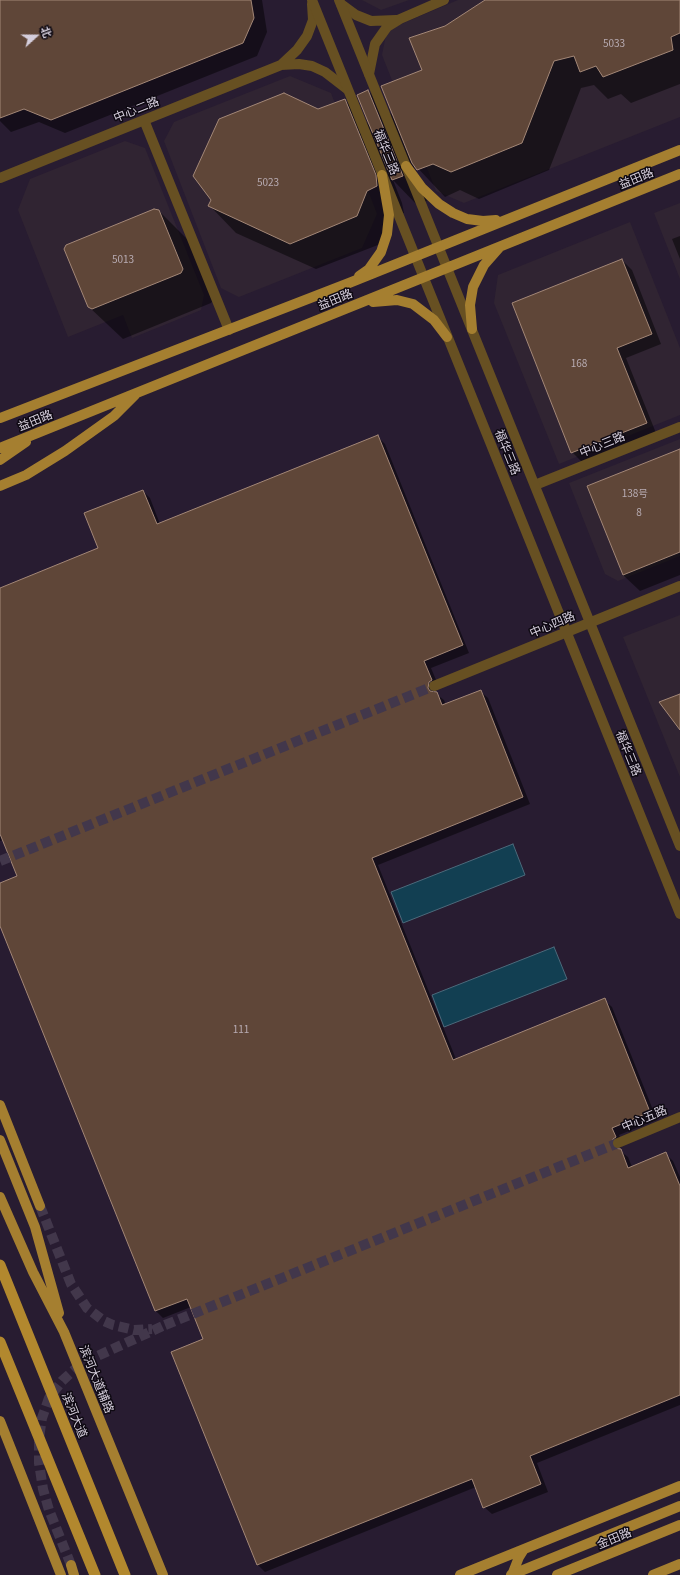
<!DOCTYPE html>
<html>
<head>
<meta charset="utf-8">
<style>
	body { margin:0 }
	#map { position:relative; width:680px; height:1575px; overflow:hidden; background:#281c31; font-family:Georgia,"Noto Sans SC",serif }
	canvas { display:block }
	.north { position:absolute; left:16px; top:16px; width:40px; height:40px; -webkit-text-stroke:3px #0e0912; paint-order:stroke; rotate:69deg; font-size:11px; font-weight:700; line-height:16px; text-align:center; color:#d5cedc }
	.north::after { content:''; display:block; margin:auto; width:14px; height:18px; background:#d5cedc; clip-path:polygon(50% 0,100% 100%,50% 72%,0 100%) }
</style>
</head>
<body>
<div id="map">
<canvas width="680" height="1575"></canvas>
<div class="north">北</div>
</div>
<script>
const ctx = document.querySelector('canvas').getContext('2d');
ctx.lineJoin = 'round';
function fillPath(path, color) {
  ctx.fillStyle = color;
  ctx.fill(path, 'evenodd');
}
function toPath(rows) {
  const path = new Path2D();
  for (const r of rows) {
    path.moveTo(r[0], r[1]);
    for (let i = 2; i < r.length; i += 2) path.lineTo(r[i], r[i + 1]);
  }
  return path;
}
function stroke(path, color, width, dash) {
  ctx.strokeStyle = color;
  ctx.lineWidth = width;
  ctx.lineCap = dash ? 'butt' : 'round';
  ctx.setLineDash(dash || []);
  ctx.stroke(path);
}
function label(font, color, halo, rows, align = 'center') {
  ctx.font = font + ' Georgia,"Noto Sans SC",serif';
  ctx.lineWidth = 3;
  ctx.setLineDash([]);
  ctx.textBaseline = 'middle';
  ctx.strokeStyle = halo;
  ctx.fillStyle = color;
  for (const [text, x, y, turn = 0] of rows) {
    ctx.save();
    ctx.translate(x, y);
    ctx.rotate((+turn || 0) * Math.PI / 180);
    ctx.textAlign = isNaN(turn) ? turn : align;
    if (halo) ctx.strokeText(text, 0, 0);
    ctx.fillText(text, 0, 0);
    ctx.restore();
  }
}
const commercial = toPath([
	[362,0,409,0,381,10],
	[458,0,680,0,680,117,464,203,436,191,382,55,387,30],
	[290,76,331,93,377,214,362,248,239,297,221,288,164,141,174,122],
	[125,141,145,148,204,295,201,310,132,338,123,315,68,337,18,210,30,179],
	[680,203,680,279,654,213],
	[630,222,680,348,680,415,559,464,494,303,498,275],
	[680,439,680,556,618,581,605,574,569,483],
	[680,615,680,777,623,637]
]);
const water = toPath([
	[513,844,525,875,403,923,391,892,513,844],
	[554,947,567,979,444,1027,432,995,554,947]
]);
const shadow = toPath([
	[0,0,262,0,267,32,257,56,65,133,39,122,11,132,0,121],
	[485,0,680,0,680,84,631,103,621,94,608,99,594,85,581,88,549,170,479,199,460,190,445,197,412,162,427,201,417,205,393,180,402,203,404,213,393,217,383,243,316,269,236,233,210,206,318,111,345,100,371,127,368,91,395,118,423,70,445,27],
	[159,211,190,242,213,300,211,303,123,339,89,307],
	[680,236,680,259,672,239],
	[622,260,632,270,661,344,626,358,656,433,582,462,572,452],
	[378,437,385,444,469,653,431,668,439,687,435,693,444,700,446,705,480,691,488,698,530,804,378,865,456,1059,604,1000,612,1007,657,1120,619,1135,623,1145,619,1150,628,1157,632,1167,666,1154,673,1161,680,1177,680,1405,537,1463,548,1492,492,1514,484,1507,476,1487,265,1572,258,1565,172,1352,204,1339,191,1307,163,1318,156,1311,0,924,0,884,18,877,3,840,0,841,0,589,100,549,143,491,150,498,160,524],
	[680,450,680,575,640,591,623,575]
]);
const building = toPath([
	[0,0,251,0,254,18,243,43,51,120,24,109,0,118,0,0],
	[485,0,680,0,680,33,671,37,673,50,603,77,596,66,580,72,574,56,554,61,522,143,451,172,433,164,417,170,412,163,381,86,422,70,409,38,445,26,485,0],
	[368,90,403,176,392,180,357,95,368,90],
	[284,93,318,109,345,99,376,175,377,186,367,191,357,216,290,244,208,206,211,200,193,176,219,119,284,93],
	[154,209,159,210,183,269,181,273,92,309,88,307,64,249,66,245,154,209],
	[622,259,652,334,617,348,647,423,571,453,512,303,622,259],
	[378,435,463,645,424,661,432,680,429,682,428,688,430,691,437,692,442,705,481,690,523,797,372,858,453,1060,605,998,650,1112,612,1128,616,1137,613,1139,612,1145,614,1148,621,1149,628,1168,666,1152,680,1186,680,1395,530,1456,541,1484,483,1508,472,1479,257,1565,171,1352,203,1339,187,1299,155,1311,0,926,0,883,17,876,0,834,0,588,98,548,84,513,89,511,143,490,157,524,378,435],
	[680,449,680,552,623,575,587,486,680,449],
	[680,694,680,730,659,702,680,694]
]);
const tertiaryTunnel = toPath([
	[0,861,434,686],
	[165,1325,618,1143]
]);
const primaryTunnel = toPath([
	[40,1206,71,1284,87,1308,104,1321,113,1325,134,1330,152,1329],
	[71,1565,49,1510,43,1489,39,1463,39,1438,42,1418,49,1398,62,1381,74,1370,91,1359,165,1325]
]);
const minor = toPath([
	[341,4,356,15,371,21,396,20],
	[281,65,297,50,307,36,313,20,312,4],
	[369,74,375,44,387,27,400,19,444,0],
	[144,120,229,330],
	[0,178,281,65,299,64,312,66,325,72,347,89],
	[535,485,680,427]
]);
const tertiary = toPath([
	[312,0,680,914],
	[339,0,680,846],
	[434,686,680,586],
	[618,1143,680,1117]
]);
const primary = toPath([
	[406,166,422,188,439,204,453,213,467,219,483,221,496,220],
	[359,276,369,269,381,252,387,234,389,215,382,175],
	[373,302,397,300,413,304,434,320,447,337],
	[472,329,470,305,473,287,484,265,499,248],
	[0,418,349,283,680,150],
	[0,448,680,174],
	[0,460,26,442],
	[0,486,26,475,65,451,114,416,135,395],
	[0,1105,40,1206],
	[0,1140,35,1227,59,1313],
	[0,1197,33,1272,64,1332,163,1575],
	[0,1421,61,1575],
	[71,1565,74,1575],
	[460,1575,680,1486],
	[512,1575,519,1557,524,1549],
	[557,1575,680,1525],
	[653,1575,680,1564]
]);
const trunk = toPath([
	[0,1265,125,1575],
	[0,1342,95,1575]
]);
const primaryBridge = toPath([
	[511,1575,680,1506]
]);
const numberNames = [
	["5033",614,43],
	["5023",268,182],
	["5013",123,259],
	["168",579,363],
	["138号",635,493],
	["8",639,512],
	["111",241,1029]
];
const streetNames = [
	["中心二路",136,109,-22],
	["福华三路",387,152,68],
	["益田路",636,178,-22],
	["益田路",335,299,-22],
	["益田路",35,420,-22],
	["中心三路",602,444,-22],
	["福华三路",508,452,68],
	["中心四路",552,624,-23],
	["福华三路",629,753,68],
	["中心五路",644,1118,-23],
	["滨河大道辅路",97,1379,68],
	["滨河大道",75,1415,68],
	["金田路",614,1538,-22]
];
fillPath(commercial, '#302432');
fillPath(water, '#123f52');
stroke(water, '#4c6a7b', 1);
fillPath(shadow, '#0007');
fillPath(building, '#5f4638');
stroke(building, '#a38777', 1);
stroke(tertiaryTunnel, '#42374b', 10, [10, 5]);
stroke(primaryTunnel, '#42374b', 10, [10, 5]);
stroke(minor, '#675022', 10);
stroke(tertiary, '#675022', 10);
stroke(primary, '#a57f30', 10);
stroke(trunk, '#b2882e', 11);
stroke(primaryBridge, '#a57f30', 10);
label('10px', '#b8acb3', null, numberNames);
label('12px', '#d5cedc', '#0e0912', streetNames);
</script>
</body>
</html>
